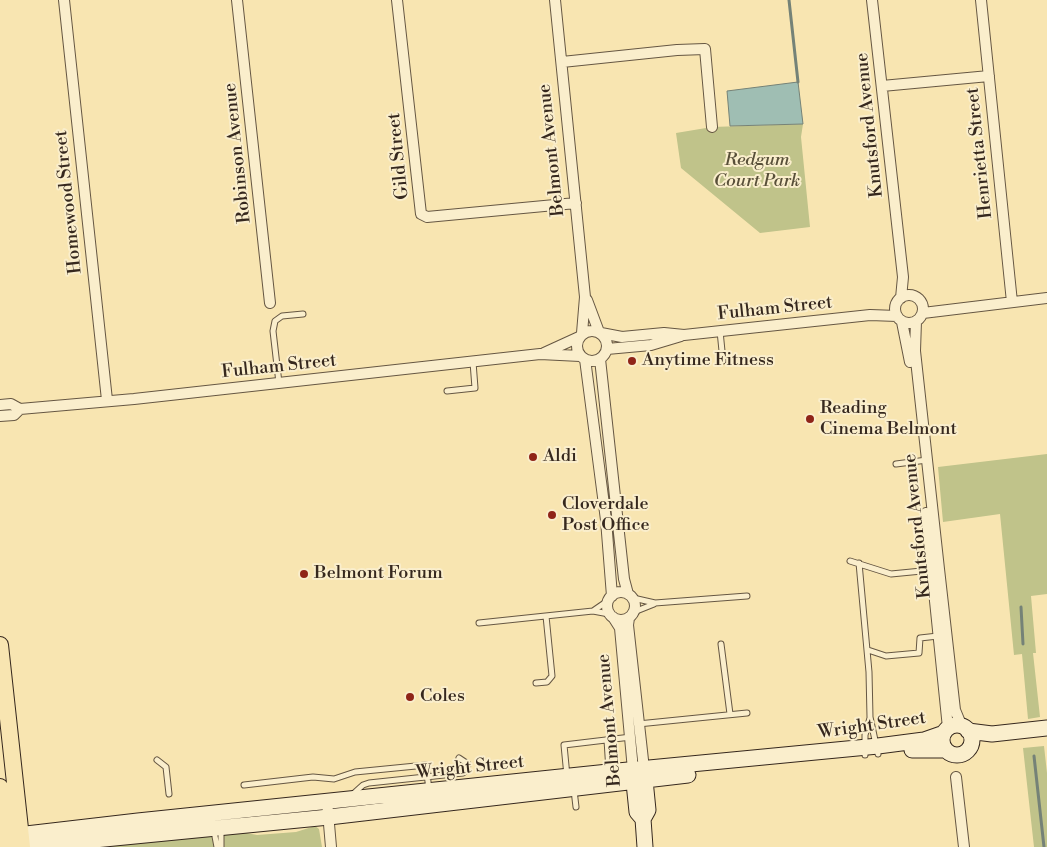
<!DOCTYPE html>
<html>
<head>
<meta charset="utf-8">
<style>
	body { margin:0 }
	canvas { display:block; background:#f8e5b1 }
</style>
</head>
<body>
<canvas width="1047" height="847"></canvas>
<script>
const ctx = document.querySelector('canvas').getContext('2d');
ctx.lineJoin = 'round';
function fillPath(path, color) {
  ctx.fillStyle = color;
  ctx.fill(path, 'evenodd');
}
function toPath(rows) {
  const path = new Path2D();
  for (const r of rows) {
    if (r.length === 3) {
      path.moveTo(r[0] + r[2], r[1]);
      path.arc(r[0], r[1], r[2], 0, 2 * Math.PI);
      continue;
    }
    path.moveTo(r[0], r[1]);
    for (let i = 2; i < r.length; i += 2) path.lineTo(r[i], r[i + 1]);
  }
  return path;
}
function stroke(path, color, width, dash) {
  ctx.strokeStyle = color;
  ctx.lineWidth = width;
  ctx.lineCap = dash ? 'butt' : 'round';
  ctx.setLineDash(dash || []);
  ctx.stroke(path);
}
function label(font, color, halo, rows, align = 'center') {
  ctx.font = font + ' "Libre Bodoni",serif';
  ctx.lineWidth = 4;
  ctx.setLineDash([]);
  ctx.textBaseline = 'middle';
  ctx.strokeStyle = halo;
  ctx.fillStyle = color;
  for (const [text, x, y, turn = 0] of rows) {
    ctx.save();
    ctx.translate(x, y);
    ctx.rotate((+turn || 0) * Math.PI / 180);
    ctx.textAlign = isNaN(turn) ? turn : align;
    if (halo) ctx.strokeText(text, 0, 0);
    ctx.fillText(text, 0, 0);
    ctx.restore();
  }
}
const green = toPath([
	[803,124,801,137,810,227,760,233,681,168,676,133,712,127],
	[1047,454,1047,594,1031,596,1036,653,1033,653,1040,717,1028,719,1022,654,1014,655,1000,514,943,522,938,467],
	[1044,746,1047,773,1047,847,1034,847,1023,748],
	[315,826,319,829,322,847,71,847,236,831,257,835,296,832]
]);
const water = toPath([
	[798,82,803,124,730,126,727,91,798,82]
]);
const stream = toPath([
	[789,0,798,82],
	[1021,607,1023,644],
	[1034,756,1044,847]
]);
const lane = toPath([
	[720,331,723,361],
	[279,383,273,331,275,321,282,316,303,314],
	[447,391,475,388,473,362],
	[896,464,927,460],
	[850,561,891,574,932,570],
	[859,563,869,672,870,717,878,754],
	[633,598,655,603,747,596],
	[593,611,609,600],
	[634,612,654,604],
	[479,623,593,611,609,614],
	[721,644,730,714],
	[868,650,886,656,919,653,920,638,938,636],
	[536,683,547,682,552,676,546,616],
	[638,724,747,713],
	[607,740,609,771],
	[865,755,865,735,870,718],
	[157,760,166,767,169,794],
	[567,776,564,745,631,737],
	[244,785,313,777,334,779,355,772,426,765,429,790],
	[574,790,576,807],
	[353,794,363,785,369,783,463,773,467,770,468,764,459,758],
	[221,828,221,847],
	[214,831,217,847]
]);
const street = toPath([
	[64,0,107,400],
	[237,0,270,303],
	[397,0,421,214,427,217,576,203],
	[555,0,585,297,582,333],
	[872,0,903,277,901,298],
	[981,0,1012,302],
	[562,62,677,50,705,49,712,127],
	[882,86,989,76],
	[909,309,14],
	[587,300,599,332],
	[923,313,1047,298],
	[916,321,915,351,939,569,955,710,962,727],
	[902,322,910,362],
	[592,346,15],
	[601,333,622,337,664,333,684,335,870,315,897,316],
	[607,349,651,345,681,336],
	[544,353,579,337],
	[585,359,606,520,612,596],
	[600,359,624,579,628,594],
	[0,405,11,404,20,409,134,399,540,354,580,356],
	[0,416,14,415,20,409],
	[926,513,948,728],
	[621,606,14],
	[613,617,620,628,633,770],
	[629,618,628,625,644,769],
	[956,777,964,847],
	[327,801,331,847]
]);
const secondary = toPath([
	[957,740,15],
	[968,731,992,734,1047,728],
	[912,750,945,750],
	[633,773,637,812,643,819,645,847],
	[643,819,648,810,644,770],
	[9,836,138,821,618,771,878,746,924,740,944,733],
	[23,847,329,817,688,775]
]);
const primary = toPath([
	[0,645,22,847],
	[0,787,7,847]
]);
const markers = [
	[632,361,5,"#8f2418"],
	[810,419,5,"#8f2418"],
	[533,457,5,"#8f2418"],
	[552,515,5,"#8f2418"],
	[304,574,5,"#8f2418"],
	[410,697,5,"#8f2418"]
];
const streetNames = [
	["Knutsford Avenue",870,125,-96],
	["Belmont Avenue",552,150,-96],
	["Robinson Avenue",238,153,-96],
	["Henrietta Street",980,153,-96],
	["Gild Street",399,156,-96],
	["Homewood Street",69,202,-96],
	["Fulham Street",775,309,-6],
	["Fulham Street",279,367,-6],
	["Knutsford Avenue",918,526,-96],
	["Belmont Avenue",610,720,-95],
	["Wright Street",872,726,-8],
	["Wright Street",470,768,-6]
];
const parkNames = [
	["Redgum",757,161],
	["Court Park",757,182]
];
const poiNames = [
	["Anytime Fitness",642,361],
	["Reading",820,409],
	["Cinema Belmont",820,430],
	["Aldi",543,457],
	["Cloverdale",562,505],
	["Post Office",562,526],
	["Belmont Forum",314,574],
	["Coles",420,697]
];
fillPath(green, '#c0c38a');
fillPath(water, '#9fbeb3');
stroke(water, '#758277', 1);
stroke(stream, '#758277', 3);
stroke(lane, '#665743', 7);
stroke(street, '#665743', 12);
stroke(secondary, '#36281e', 17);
stroke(primary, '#36281e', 18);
stroke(lane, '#faeecc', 5);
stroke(street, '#faeecc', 10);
stroke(secondary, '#faeecc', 15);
stroke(primary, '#f8e5b1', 16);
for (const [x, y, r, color] of markers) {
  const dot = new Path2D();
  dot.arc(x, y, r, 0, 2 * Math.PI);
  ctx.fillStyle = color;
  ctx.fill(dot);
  stroke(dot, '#faeecc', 2);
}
label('18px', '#36281e', '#faeecc', streetNames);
label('italic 18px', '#584f39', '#faeecc', parkNames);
label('18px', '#36281e', '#faeecc', poiNames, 'left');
</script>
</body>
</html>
